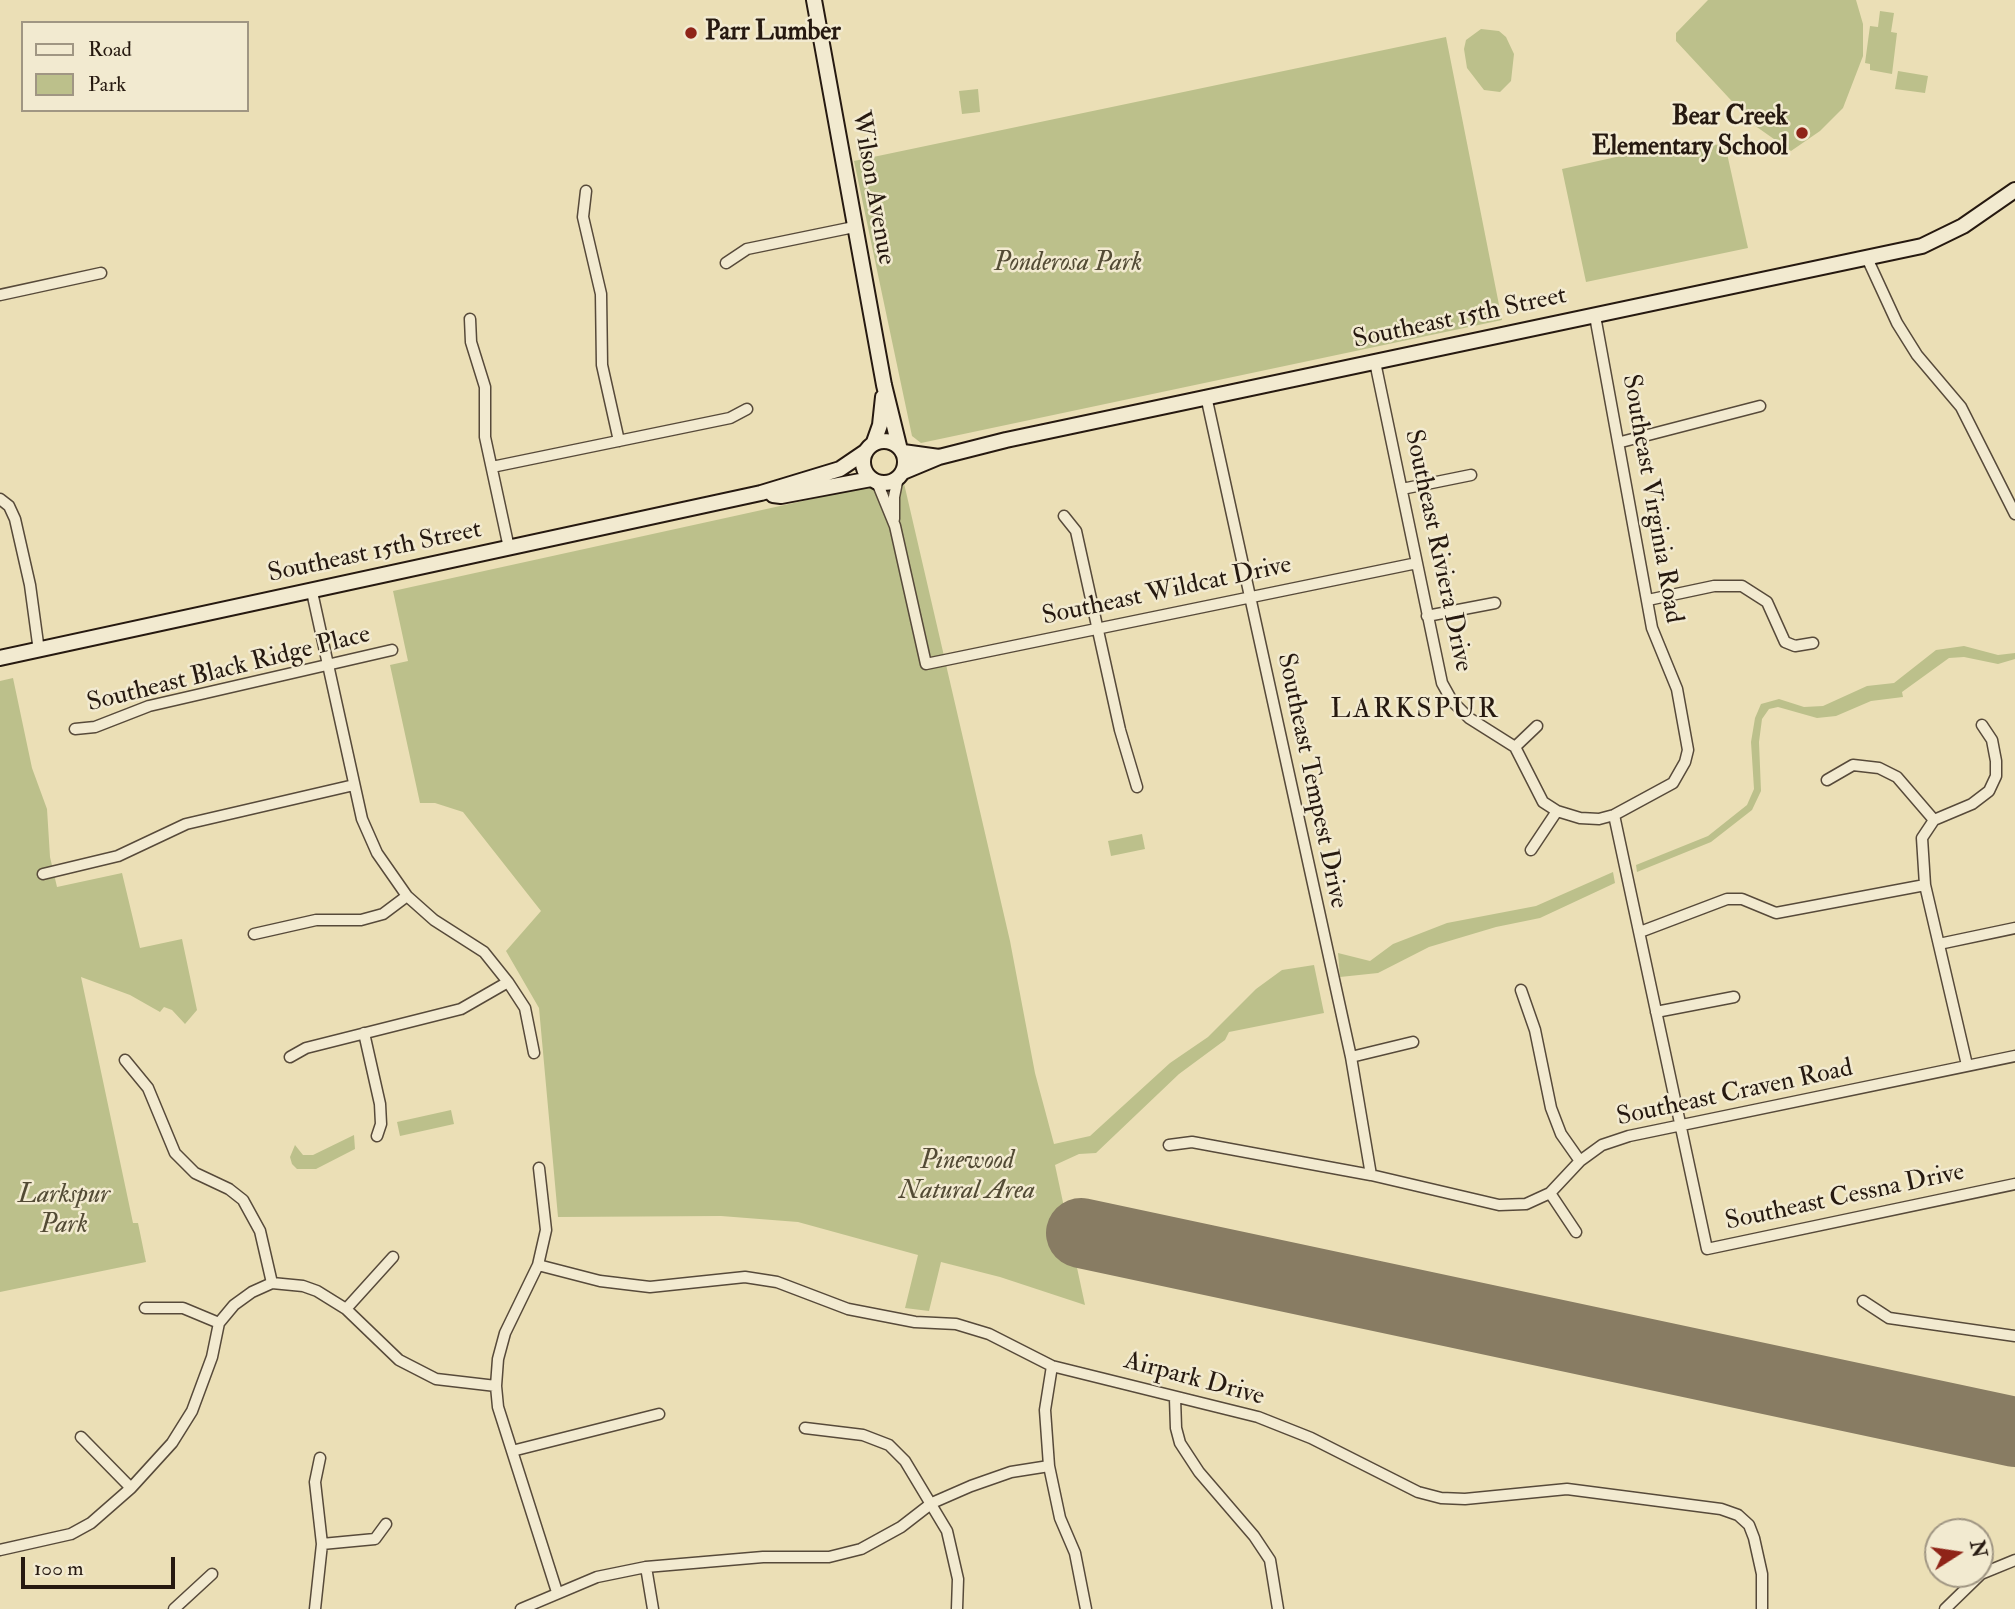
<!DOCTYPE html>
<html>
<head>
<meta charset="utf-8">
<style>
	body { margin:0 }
	#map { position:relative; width:2015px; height:1609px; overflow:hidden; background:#ebdfb6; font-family:"IM FELL Double Pica",serif }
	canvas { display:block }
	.legend { position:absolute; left:21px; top:21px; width:228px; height:91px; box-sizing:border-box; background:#f2ead0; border:2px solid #a09683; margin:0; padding:9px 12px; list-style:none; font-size:21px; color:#261910 }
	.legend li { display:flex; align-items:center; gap:14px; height:35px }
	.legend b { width:35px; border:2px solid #a09683 }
	.north { position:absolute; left:1924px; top:1518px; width:70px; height:70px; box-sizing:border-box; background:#f2ead0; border:2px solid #a09683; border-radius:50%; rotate:78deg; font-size:19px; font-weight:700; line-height:28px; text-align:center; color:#261910 }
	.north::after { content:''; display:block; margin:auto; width:24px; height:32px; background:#8f2418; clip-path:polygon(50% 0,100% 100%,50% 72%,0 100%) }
	.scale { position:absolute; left:21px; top:1557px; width:154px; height:32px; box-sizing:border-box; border:4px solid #261910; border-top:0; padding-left:9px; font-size:21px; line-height:24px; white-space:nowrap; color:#261910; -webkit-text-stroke:5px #f2ead0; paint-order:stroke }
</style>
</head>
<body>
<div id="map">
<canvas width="2015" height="1609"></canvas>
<ul class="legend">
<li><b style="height:9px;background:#f2ead0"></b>Road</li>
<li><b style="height:19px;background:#bcc08b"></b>Park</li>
</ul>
<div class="north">N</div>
<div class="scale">100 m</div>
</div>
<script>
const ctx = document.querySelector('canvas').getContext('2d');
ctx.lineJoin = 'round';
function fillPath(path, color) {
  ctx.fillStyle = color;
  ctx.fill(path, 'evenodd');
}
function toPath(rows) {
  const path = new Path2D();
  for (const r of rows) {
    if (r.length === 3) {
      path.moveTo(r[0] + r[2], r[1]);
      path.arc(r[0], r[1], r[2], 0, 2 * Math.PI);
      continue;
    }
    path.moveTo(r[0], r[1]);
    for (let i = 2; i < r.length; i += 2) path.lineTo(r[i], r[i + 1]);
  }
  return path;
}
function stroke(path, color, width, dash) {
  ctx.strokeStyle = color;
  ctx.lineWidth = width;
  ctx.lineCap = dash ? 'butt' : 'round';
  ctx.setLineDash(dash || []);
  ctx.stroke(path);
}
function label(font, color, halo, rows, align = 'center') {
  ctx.font = font + ' "IM FELL Double Pica",serif';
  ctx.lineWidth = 5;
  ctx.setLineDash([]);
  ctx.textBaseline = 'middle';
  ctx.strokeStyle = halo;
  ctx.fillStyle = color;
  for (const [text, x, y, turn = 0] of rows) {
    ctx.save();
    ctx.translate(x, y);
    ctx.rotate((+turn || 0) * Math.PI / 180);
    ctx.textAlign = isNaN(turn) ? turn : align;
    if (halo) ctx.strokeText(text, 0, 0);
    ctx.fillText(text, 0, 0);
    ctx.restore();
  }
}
const green = toPath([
	[1708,0,1856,0,1863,24,1863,56,1843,108,1820,131,1791,151,1754,125,1676,41,1676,33],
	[1880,11,1894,13,1891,32,1897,33,1892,74,1870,70,1870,64,1865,63,1870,26,1878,27],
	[1481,29,1499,31,1506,37,1514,54,1511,81,1500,92,1484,90,1467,68,1464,49,1466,40],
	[1446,37,1502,320,921,443,912,436,854,161],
	[1898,71,1928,76,1925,93,1895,89],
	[978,89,980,112,962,114,959,91],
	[1684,142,1720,145,1726,149,1748,248,1586,282,1562,169],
	[903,479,1010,941,1035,1073,1054,1144,1090,1136,1170,1063,1208,1037,1256,989,1282,970,1314,965,1324,1013,1229,1032,1225,1040,1179,1074,1096,1153,1079,1154,1055,1165,1085,1305,1000,1277,941,1262,929,1311,905,1308,918,1255,798,1222,721,1216,558,1217,539,1008,506,951,541,911,463,812,435,803,420,803,390,665,408,661,393,591],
	[1964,646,1998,655,2015,653,2015,659,1998,664,1964,657,1949,658,1902,692,1903,697,1871,701,1836,716,1817,718,1778,707,1769,709,1762,719,1759,742,1761,791,1752,810,1711,842,1637,872,1636,865,1708,836,1747,805,1754,789,1751,742,1755,718,1761,704,1779,699,1804,707,1823,706,1867,686,1894,683,1936,650],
	[13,678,32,768,47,809,50,857,57,887,122,873,140,948,182,939,197,1010,185,1024,172,1010,164,1007,160,1012,130,995,81,977,133,1223,138,1223,146,1262,0,1292,0,681],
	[1142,834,1145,849,1111,856,1108,841],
	[1613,872,1615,883,1540,918,1496,927,1429,947,1378,973,1340,977,1338,953,1370,961,1393,944,1447,923,1536,906],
	[451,1110,454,1124,400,1136,397,1122],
	[354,1135,355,1149,316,1169,297,1169,292,1164,290,1157,295,1145,303,1155,313,1155]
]);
const runway = toPath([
	[1081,1233,2015,1432]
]);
const street = toPath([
	[586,191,583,217,601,294,602,365,619,441],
	[1867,258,1897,323,1917,355,1961,407,2015,514],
	[726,263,747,249,854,227],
	[0,295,101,273],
	[470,319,471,342,485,387,485,437,509,548],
	[1375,362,1442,683,1452,701,1469,718,1515,747,1543,802,1557,811,1580,818,1599,819,1614,815,1673,783,1685,762,1688,750,1677,689,1652,628,1595,316],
	[1206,396,1351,1057,1371,1175],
	[1621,442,1760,406],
	[492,467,730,418,747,409],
	[877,482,895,526,926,664,1417,563],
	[1402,489,1471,475],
	[0,499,9,506,15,519,30,585,39,651],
	[1064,516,1076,531,1120,730,1137,787],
	[894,519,894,497,898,477],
	[312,592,362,819,377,853,407,896,434,920,484,952,508,982,525,1008,534,1053],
	[1648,600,1714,586,1742,586,1767,602,1785,642,1795,646,1813,643],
	[1427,616,1495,603],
	[75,729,95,727,149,706,392,650],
	[1515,747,1537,726],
	[1827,780,1853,765,1879,768,1897,777,1934,820],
	[1614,815,1707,1249,2015,1184],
	[1531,850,1557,811],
	[43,874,118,856,186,824,354,785],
	[1640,932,1727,899,1742,899,1776,913,1925,885],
	[254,934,316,920,361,920,383,914,407,896],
	[1939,944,2015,928],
	[1521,990,1535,1030,1551,1108,1561,1134,1580,1161],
	[1656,1012,1734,997],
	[364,1033,380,1104,381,1124,377,1136],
	[290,1057,306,1048,461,1009,508,982],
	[1351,1057,1413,1042],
	[125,1060,148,1088,175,1153,195,1173,229,1189,243,1200,260,1231,272,1283],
	[1967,1065,1925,885,1922,838,1934,820,1972,804,1989,791,1996,776,1996,761,1992,740,1982,725],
	[1169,1145,1192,1142,1371,1175,1499,1205,1526,1204,1550,1193,1580,1161,1602,1145,1629,1136,2015,1056],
	[539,1168,546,1230,538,1265,505,1333,498,1359,496,1386,498,1407,557,1592],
	[1550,1193,1576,1232],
	[538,1265,600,1281,650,1287,745,1277,777,1282,848,1309,915,1322,956,1324,989,1334,1052,1366,1258,1417,1311,1438,1418,1492,1441,1498,1465,1499,1567,1489,1721,1509,1738,1515,1749,1525,1754,1538,1762,1574,1762,1609],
	[1863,1301,1889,1318,2015,1336],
	[145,1308,183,1308,219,1323],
	[346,1309,393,1257],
	[1052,1366,1045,1410,1049,1466,1060,1518,1075,1553,1086,1609],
	[1175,1398,1176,1428,1180,1443,1199,1472,1254,1536,1270,1560,1278,1609],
	[805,1428,863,1435,889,1445,905,1461,947,1531,958,1579,957,1609],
	[81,1437,131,1488],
	[512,1451,659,1414],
	[322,1544,375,1539,386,1524],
	[0,1550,71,1534,91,1523,131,1488,172,1443,192,1411,212,1357,219,1323,234,1305,252,1292,272,1283,303,1286,317,1291,346,1309,399,1360,436,1379,496,1386],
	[646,1567,653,1609],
	[174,1609,212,1574],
	[315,1609,322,1544,315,1482,320,1458],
	[521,1609,597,1577,646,1567,763,1557,829,1557,861,1549,901,1527,932,1503,971,1486,1011,1472,1049,1466],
	[1945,1609,1981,1574,2015,1560]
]);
const secondary = toPath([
	[814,0,884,385,899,446],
	[884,462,21],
	[874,442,880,425,883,397],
	[903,452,939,457],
	[903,472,939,457,1006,440,1922,246,1963,226,2015,190],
	[773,495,781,496,871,479],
	[0,658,761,493,840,469,865,452]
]);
const markers = [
	[691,33,7,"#8f2418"],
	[1802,133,7,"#8f2418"]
];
const poiNames = [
	["Parr Lumber",705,33],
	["Bear Creek",1788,118,"right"],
	["Elementary School",1788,148,"right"]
];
const streetNames = [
	["Wilson Avenue",872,188,80],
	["Southeast 15th Street",1460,319,-12],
	["Southeast Virginia Road",1651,499,80],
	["Southeast Riviera Drive",1437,551,78],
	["Southeast 15th Street",375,553,-12],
	["Southeast Wildcat Drive",1167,592,-12],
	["Southeast Black Ridge Place",229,670,-14],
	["Southeast Tempest Drive",1311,781,78],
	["Southeast Craven Road",1735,1094,-12],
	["Southeast Cessna Drive",1845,1198,-12],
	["Airpark Drive",1194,1380,15]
];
const parkNames = [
	["Ponderosa Park",1068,264],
	["Pinewood",967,1162],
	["Natural Area",967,1192],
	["Larkspur",64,1196],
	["Park",64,1226]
];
const neighbourhoodNames = [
	["LARKSPUR",1415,711]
];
fillPath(green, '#bcc08b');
stroke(runway, '#887c63', 70);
stroke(street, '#574a3a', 13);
stroke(secondary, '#261910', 18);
stroke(street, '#f2ead0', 10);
stroke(secondary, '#f2ead0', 14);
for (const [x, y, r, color] of markers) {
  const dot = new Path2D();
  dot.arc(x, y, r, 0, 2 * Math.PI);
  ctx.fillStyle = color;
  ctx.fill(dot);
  stroke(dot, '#f2ead0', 2.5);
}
label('bold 26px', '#261910', '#f2ead0', poiNames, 'left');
label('26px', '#261910', '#f2ead0', streetNames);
label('italic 26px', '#534b35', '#f2ead0', parkNames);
ctx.letterSpacing = '2px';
label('28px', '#261910', '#f2ead0', neighbourhoodNames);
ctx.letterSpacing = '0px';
</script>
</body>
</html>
